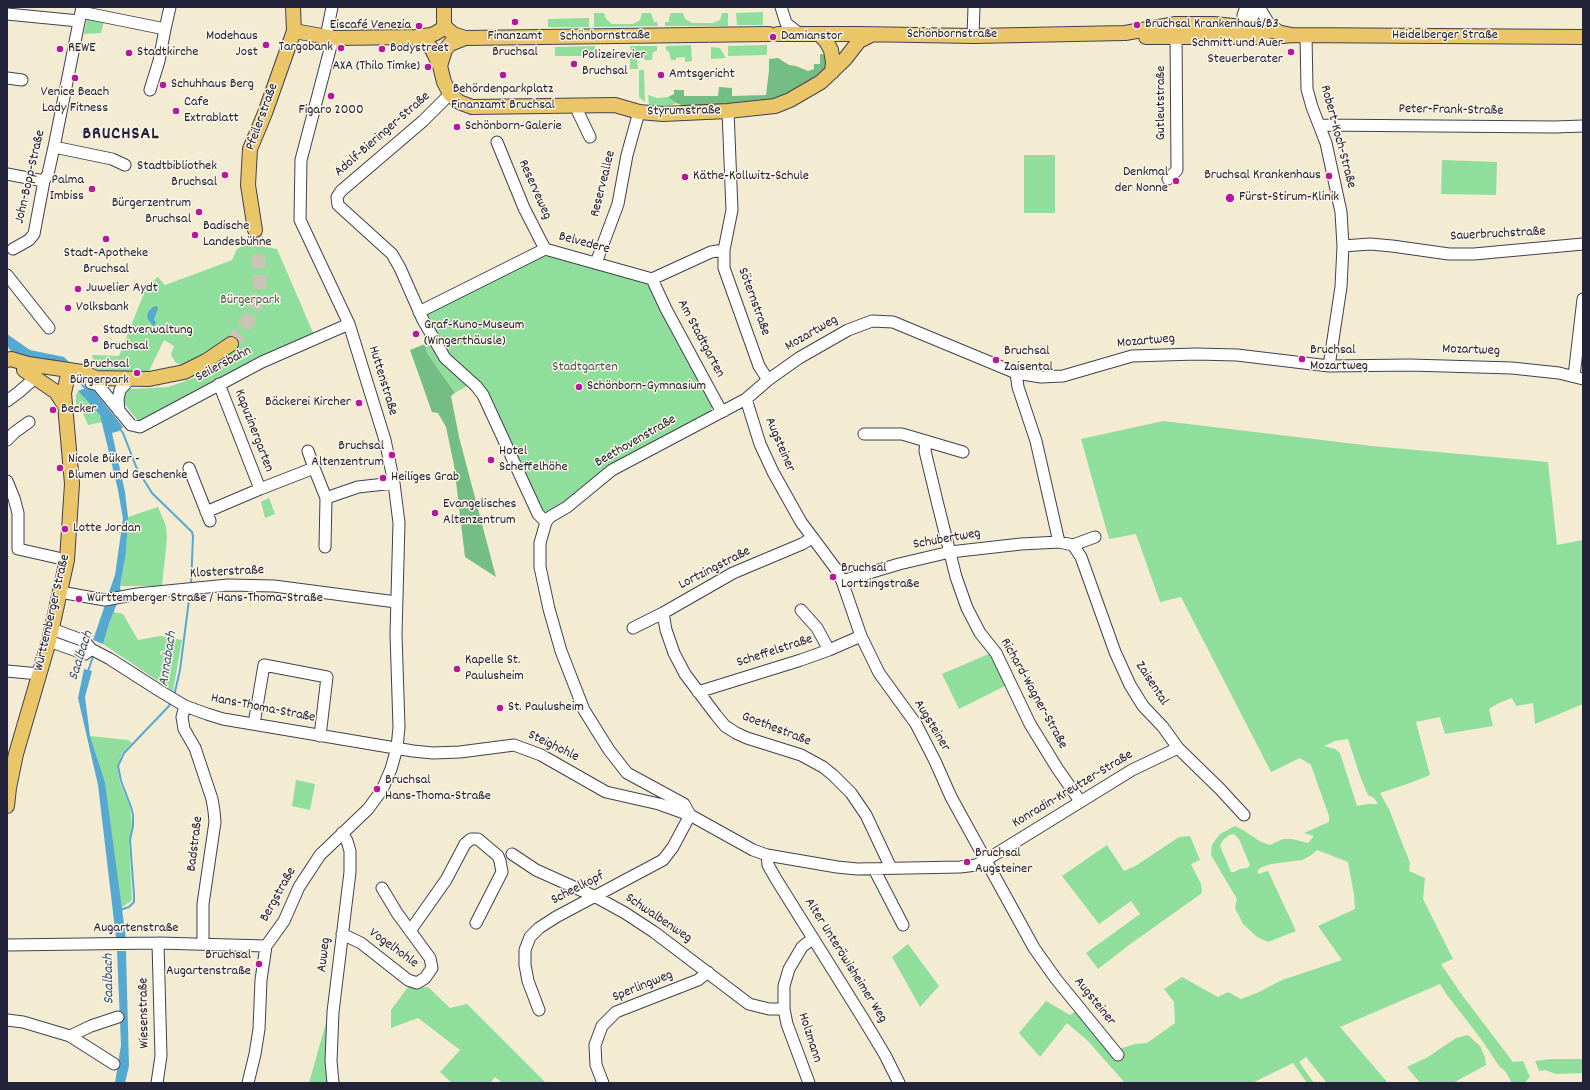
<!DOCTYPE html>
<html>
<head>
<meta charset="utf-8">
<style>
	body { margin:0 }
	#map { position:relative; width:1590px; height:1090px; overflow:hidden; background:#f3ecd3; font-family:Dekko,sans-serif }
	canvas { display:block }
	.frame { position:absolute; inset:0; border:8px solid #22223b; pointer-events:none }
</style>
</head>
<body>
<div id="map">
<canvas width="1590" height="1090"></canvas>
<div class="frame"></div>
</div>
<script>
const ctx = document.querySelector('canvas').getContext('2d');
ctx.lineJoin = 'round';
function fillPath(path, color) {
  ctx.fillStyle = color;
  ctx.fill(path, 'evenodd');
}
function toPath(rows) {
  const path = new Path2D();
  for (const r of rows) {
    path.moveTo(r[0], r[1]);
    for (let i = 2; i < r.length; i += 2) path.lineTo(r[i], r[i + 1]);
  }
  return path;
}
function stroke(path, color, width, dash) {
  ctx.strokeStyle = color;
  ctx.lineWidth = width;
  ctx.lineCap = dash ? 'butt' : 'round';
  ctx.setLineDash(dash || []);
  ctx.stroke(path);
}
function label(font, color, halo, rows, align = 'center') {
  ctx.font = font + ' Dekko,sans-serif';
  ctx.lineWidth = 3;
  ctx.setLineDash([]);
  ctx.textBaseline = 'middle';
  ctx.strokeStyle = halo;
  ctx.fillStyle = color;
  for (const [text, x, y, turn = 0] of rows) {
    ctx.save();
    ctx.translate(x, y);
    ctx.rotate((+turn || 0) * Math.PI / 180);
    ctx.textAlign = isNaN(turn) ? turn : align;
    if (halo) ctx.strokeText(text, 0, 0);
    ctx.fillText(text, 0, 0);
    ctx.restore();
  }
}
const green = toPath([
	[763,12,763,25,737,25,736,13],
	[594,13,604,13,606,19,612,24,633,24,640,20,642,13,651,13,654,22,657,22,658,26,594,27],
	[671,13,683,13,685,19,692,23,712,23,720,20,722,13,728,13,728,26,665,26,665,22,669,22,669,17],
	[87,18,104,21,101,33,84,34],
	[589,18,589,27,548,27,548,19],
	[691,45,692,61,685,62,685,57,676,58,676,60,671,60,669,52,666,50,666,46],
	[767,45,767,55,728,56,728,46],
	[595,46,595,56,555,56,555,47],
	[630,46,657,46,657,51,653,52,652,60,645,60,644,58,637,58,638,69,630,69],
	[711,47,720,48,726,58,711,59],
	[639,70,644,70,645,102,639,97],
	[648,95,657,98,669,97,676,103,666,108,649,105],
	[1024,155,1055,155,1055,213,1024,213],
	[1442,160,1497,162,1496,195,1441,194],
	[246,244,277,249,314,335,144,422,138,421,124,403,124,395,128,389,168,387,194,378,236,349,201,356,183,365,176,363,171,355,174,346,164,340,149,371,119,372,96,370,92,355,119,356,147,286,158,277,165,285,203,271,232,260,237,249],
	[545,252,653,276,714,403,710,412,545,517,474,382,455,393,427,353,425,344,434,340,422,313],
	[78,391,100,415,102,422,88,425,81,409,76,409,76,395],
	[1163,421,1372,446,1548,462,1557,545,1583,540,1583,704,1535,724,1533,703,1516,706,1512,698,1499,703,1489,709,1493,726,1445,734,1440,717,1416,722,1430,775,1410,783,1380,793,1389,809,1399,835,1410,863,1409,871,1425,878,1423,899,1453,959,1441,964,1462,995,1513,1062,1523,1061,1530,1077,1524,1083,1512,1083,1505,1071,1499,1066,1481,1039,1447,995,1440,984,1340,1027,1388,1083,1327,1083,1306,1057,1299,1062,1314,1083,1307,1083,1293,1063,1252,1083,1125,1083,1088,1041,1067,1023,1040,1057,1019,1033,1046,1001,1070,1015,1076,1011,1089,1028,1115,1056,1119,1049,1135,1044,1147,1043,1175,1023,1174,1002,1164,989,1182,977,1218,997,1228,992,1241,999,1257,993,1282,980,1342,960,1318,926,1355,909,1354,895,1348,862,1317,850,1310,856,1302,860,1271,864,1262,867,1258,870,1258,874,1268,871,1296,931,1268,942,1257,937,1243,924,1235,908,1237,899,1211,855,1212,845,1216,839,1220,834,1235,826,1243,830,1261,842,1270,845,1283,839,1292,839,1308,843,1314,836,1304,833,1329,822,1329,816,1311,765,1300,758,1271,772,1181,597,1160,602,1136,534,1109,539,1081,439],
	[1348,739,1360,776,1368,795,1374,798,1378,804,1368,804,1357,806,1340,753,1335,749,1324,746,1335,741],
	[1234,834,1239,839,1250,865,1247,868,1240,869,1234,872,1231,872,1220,846,1223,840,1229,835],
	[269,498,275,514,265,518,261,502],
	[158,507,166,526,167,538,162,586,120,586,126,553,128,517],
	[113,612,123,614,138,640,160,636,182,640,173,691,103,644],
	[991,653,1005,686,959,709,942,674],
	[90,736,128,740,132,743,122,753,117,766,120,783,130,807,132,826,129,840,132,900,121,908,105,782],
	[296,780,315,784,310,810,292,806],
	[1190,836,1200,860,1191,864,1201,884,1202,893,1129,945,1098,969,1086,953,1140,914,1131,901,1099,924,1062,876,1107,845,1124,871,1137,865,1179,837],
	[908,944,939,986,920,1007,892,957],
	[408,987,428,987,450,1008,467,1004,546,1083,503,1083,495,1077,490,1083,452,1083,440,1072,460,1050,418,1018,391,1028,391,1010],
	[329,1012,333,1083,309,1083],
	[1468,1035,1480,1046,1485,1057,1486,1065,1453,1083,1420,1083,1407,1067,1428,1057,1456,1038],
	[1551,1059,1583,1059,1583,1073,1556,1074,1545,1070,1539,1071,1535,1061]
]);
const forest = toPath([
	[820,54,833,55,821,82,777,100,687,107,676,103,668,97,674,94,674,90,684,90,684,96,718,96,719,87,732,88,732,96,766,95,769,70,769,59,778,58,789,65,796,66,808,71,814,69,814,64,820,64],
	[425,344,427,353,455,393,451,396,459,437,496,577,465,557,454,465,446,427,438,413,432,412,410,350]
]);
const water = toPath([
	[156,306,158,308,154,319,156,324,153,326,147,318,148,312,153,307],
	[7,334,30,350,64,357,72,365,28,359,10,350,7,345],
	[92,388,123,427,119,431,112,433,125,492,128,517,126,553,120,586,121,595,107,598,115,575,123,519,118,490,100,415,78,391,83,389],
	[118,601,110,621,103,644,93,640,106,602],
	[84,669,92,671,85,697,90,736,105,782,126,939,116,938,98,785,78,698],
	[117,951,126,951,129,1066,125,1083,115,1083,121,1045]
]);
const stream = toPath([
	[75,377,87,390],
	[120,429,123,433,137,469,152,493,192,532,193,536,191,585],
	[88,671,94,654],
	[174,696,180,670,190,592],
	[120,910,129,907,134,902,134,895,130,840,133,826,133,815,131,807,121,781,118,766,124,753,169,706,171,701]
]);
const majorTunnel = toPath([
	[231,344,241,332,252,314,259,295,260,274,255,230]
]);
const minor = toPath([
	[781,7,786,23,801,35],
	[1259,7,1268,22,1280,32],
	[81,12,165,29],
	[7,14,79,21],
	[1245,27,1253,16,1255,7],
	[1245,34,1245,27,1243,15,1246,7],
	[1306,35,1307,89,1312,107,1326,143,1341,212,1343,246,1341,287,1329,366],
	[973,36,974,7],
	[326,37,332,7],
	[7,78,22,80],
	[150,90,159,61,165,29,170,7],
	[450,94,423,121,341,191,337,197,338,205,392,254,400,268,423,320,445,358,476,386,483,395,538,514,546,522,540,543,540,567,549,609,561,651,584,710,609,750,627,773,684,804,690,815,753,850,767,855,837,867,857,869,960,867,976,865,986,860,1132,770,1178,748],
	[578,106,578,112,590,137],
	[728,111,732,210,724,250,724,268,759,366,768,380],
	[1319,125,1555,127,1583,126],
	[497,142,524,208,545,249],
	[54,147,112,159,125,165],
	[7,174,44,181],
	[1168,179,1177,170,1176,29],
	[1343,246,1370,244,1392,246,1449,254,1474,254,1583,244],
	[13,249,29,240,34,234,44,181,48,174,54,147,82,7],
	[596,263,618,204,627,155,639,112],
	[7,275,49,328],
	[652,279,666,309,719,407,724,411],
	[419,312,545,249,652,279,711,252,724,250],
	[1016,373,1018,387,1036,441,1059,542,1073,545,1081,557,1115,652,1130,685,1143,706,1163,727,1178,748,1220,789,1244,815],
	[1574,376,1583,299],
	[91,383,98,385,131,425,140,427,262,362,349,324],
	[219,384,260,489,314,468,326,498,358,487,394,483],
	[746,399,760,444,773,472,801,522,836,569,842,581,861,636,879,673,916,724,935,761,951,797,1034,948,1056,979,1118,1055],
	[7,401,19,392,35,378],
	[119,411,118,399,120,390,129,380],
	[864,434,902,434,963,452],
	[7,440,15,432,29,422],
	[926,441,925,451,937,501,956,577,967,608,980,633,996,653,1030,724,1057,768,1080,801],
	[308,451,314,468],
	[189,468,210,521],
	[7,481,14,498,18,513,18,549,67,560],
	[206,512,260,489],
	[546,522,550,517,567,507,612,470,746,399,768,380,799,358,848,330,872,321,893,322,1016,373,1041,377,1063,376,1132,356,1196,354,1237,355,1329,366,1410,365,1512,368,1559,373,1583,379],
	[1073,545,1095,537],
	[325,547,326,498],
	[842,581,899,564,950,552,1021,544,1059,542],
	[60,592,105,600,137,594,228,585,274,586,396,602],
	[801,610,817,628,829,650],
	[663,613,666,630,674,653,685,674,716,715,725,726,736,733,747,738,801,755,823,767,833,775,851,793,866,815,891,868],
	[633,628,663,613,733,573,802,544,812,538],
	[52,629,79,639,86,643,91,649,110,659,160,691,185,706,207,714,223,719,413,751,433,753,460,752,514,745,541,755,606,792,659,804,690,815,673,847,663,860,556,917,539,928,530,937,525,950,525,965,528,981,539,1010],
	[49,641,85,654,91,649],
	[7,671,39,674],
	[698,692,801,660,829,650,861,636],
	[185,706,182,717,184,729,195,748,212,799,214,811,215,822,203,904,203,944],
	[254,724,264,665,327,677,320,736],
	[512,854,536,870,596,897,625,913,654,932,749,1004,769,1009,784,1009],
	[767,855,768,865,776,879,864,1020,885,1055,899,1083],
	[874,869,903,925],
	[410,931,446,880,465,844,471,839,478,839,498,856,500,861,502,872,476,923],
	[342,934,361,943,408,980,417,983,425,978,432,968,430,958,397,913,382,888],
	[7,945,158,943,266,946],
	[7,1020,23,1022,70,1036,91,1026,118,1017],
	[70,1036,114,1064],
	[157,1083,161,1056,158,943],
	[248,1083,255,1054,259,1029,261,980,266,946,284,921,299,887,320,855,368,809,382,790,391,769,397,748,399,727,396,634,399,523,394,483,385,440,349,324,300,220,301,160,333,38],
	[333,1083,331,1061,333,1012,350,872,350,851,347,841,342,833],
	[603,1083,596,1065,595,1045,602,1026,616,1012,698,980,708,972],
	[809,1083,787,1024,784,1009,784,986,789,969,802,947,812,939]
]);
const major = toPath([
	[444,7,444,26],
	[444,26,453,34,465,38,769,34],
	[294,31,333,38,416,37,431,35,436,33,442,29,444,26],
	[778,34,860,34,973,36,1125,33,1176,24,1214,24,1262,29,1292,35],
	[819,34,826,41,831,50,833,62,832,72],
	[1283,36,1292,35,1583,37],
	[416,37,423,40,432,49,440,66,444,82,450,94,459,102,472,107,615,105,639,112,663,114,728,111,775,106,790,100,821,82,845,59,859,41,871,35],
	[1146,37,1263,37],
	[440,66,445,50,450,44,465,38],
	[255,230,248,185,250,149,265,113,294,31,293,7],
	[7,360,11,359,28,364,82,372,96,378,149,379,184,372,206,361,231,344],
	[24,370,56,392,65,406],
	[7,806,9,788,16,754,49,641,67,560,72,484,64,393,69,370]
]);
const markers = [
	[515,22,4,"#b5179e"],
	[1137,25,4,"#b5179e"],
	[419,26,4,"#b5179e"],
	[773,37,4,"#b5179e"],
	[266,45,4,"#b5179e"],
	[341,48,4,"#b5179e"],
	[60,49,4,"#b5179e"],
	[382,49,4,"#b5179e"],
	[1291,52,4,"#b5179e"],
	[129,53,4,"#b5179e"],
	[574,64,4,"#b5179e"],
	[428,67,4,"#b5179e"],
	[503,75,4,"#b5179e"],
	[661,75,4,"#b5179e"],
	[75,78,4,"#b5179e"],
	[163,85,4,"#b5179e"],
	[331,96,4,"#b5179e"],
	[176,111,4,"#b5179e"],
	[457,127,4,"#b5179e"],
	[225,175,4,"#b5179e"],
	[1329,176,4,"#b5179e"],
	[685,177,4,"#b5179e"],
	[1176,181,4,"#b5179e"],
	[92,189,4,"#b5179e"],
	[1230,198,5,"#b5179e"],
	[199,212,4,"#b5179e"],
	[195,235,4,"#b5179e"],
	[106,239,4,"#b5179e"],
	[78,289,4,"#b5179e"],
	[68,308,4,"#b5179e"],
	[416,334,4,"#b5179e"],
	[95,339,4,"#b5179e"],
	[1302,359,4,"#b5179e"],
	[996,360,4,"#b5179e"],
	[137,373,4,"#b5179e"],
	[579,387,4,"#b5179e"],
	[359,403,4,"#b5179e"],
	[53,410,4,"#b5179e"],
	[392,455,4,"#b5179e"],
	[491,460,4,"#b5179e"],
	[60,468,4,"#b5179e"],
	[383,478,4,"#b5179e"],
	[435,513,4,"#b5179e"],
	[65,529,4,"#b5179e"],
	[833,577,4,"#b5179e"],
	[79,599,4,"#b5179e"],
	[457,669,4,"#b5179e"],
	[500,708,4,"#b5179e"],
	[377,789,4,"#b5179e"],
	[967,862,4,"#b5179e"],
	[259,964,4,"#b5179e"]
];
const poiNames = [
	["Bruchsal Krankenhaus/B3",1145,25],
	["Eiscafé Venezia",411,26,"right"],
	["Modehaus",258,37,"right"],
	["Jost",258,53,"right"],
	["Finanzamt",515,37,"center"],
	["Bruchsal",515,53,"center"],
	["Damianstor",781,37],
	["Schmitt und Auer",1283,44,"right"],
	["Steuerberater",1283,60,"right"],
	["Targobank",333,48,"right"],
	["REWE",68,49],
	["Bodystreet",390,49],
	["Stadtkirche",137,53],
	["Polizeirevier",582,56],
	["Bruchsal",582,72],
	["AXA (Thilo Timke)",420,67,"right"],
	["Amtsgericht",669,75],
	["Schuhhaus Berg",171,85],
	["Behördenparkplatz",503,90,"center"],
	["Finanzamt Bruchsal",503,106,"center"],
	["Venice Beach",75,93,"center"],
	["Lady Fitness",75,109,"center"],
	["Cafe",184,103],
	["Extrablatt",184,119],
	["Figaro 2000",331,111,"center"],
	["Schönborn-Galerie",465,127],
	["Stadtbibliothek",217,167,"right"],
	["Bruchsal",217,183,"right"],
	["Denkmal",1168,173,"right"],
	["der Nonne",1168,189,"right"],
	["Bruchsal Krankenhaus",1321,176,"right"],
	["Käthe-Kollwitz-Schule",693,177],
	["Palma",84,181,"right"],
	["Imbiss",84,197,"right"],
	["Fürst-Stirum-Klinik",1239,198],
	["Bürgerzentrum",191,204,"right"],
	["Bruchsal",191,220,"right"],
	["Badische",203,227],
	["Landesbühne",203,243],
	["Stadt-Apotheke",106,254,"center"],
	["Bruchsal",106,270,"center"],
	["Juwelier Aydt",86,289],
	["Volksbank",76,308],
	["Graf-Kuno-Museum",424,326],
	["(Wingerthäusle)",424,342],
	["Stadtverwaltung",103,331],
	["Bruchsal",103,347],
	["Bruchsal",1310,351],
	["Mozartweg",1310,367],
	["Bruchsal",1004,352],
	["Zaisental",1004,368],
	["Bruchsal",129,365,"right"],
	["Bürgerpark",129,381,"right"],
	["Schönborn-Gymnasium",587,387],
	["Bäckerei Kircher",351,403,"right"],
	["Becker",61,410],
	["Bruchsal",384,447,"right"],
	["Altenzentrum",384,463,"right"],
	["Hotel",499,452],
	["Scheffelhöhe",499,468],
	["Nicole Büker -",68,460],
	["Blumen und Geschenke",68,476],
	["Heiliges Grab",391,478],
	["Evangelisches",443,505],
	["Altenzentrum",443,521],
	["Lotte Jordan",73,529],
	["Bruchsal",841,569],
	["Lortzingstraße",841,585],
	["Württemberger Straße / Hans-Thoma-Straße",87,599],
	["Kapelle St.",465,661],
	["Paulusheim",465,677],
	["St. Paulusheim",508,708],
	["Bruchsal",385,781],
	["Hans-Thoma-Straße",385,797],
	["Bruchsal",975,854],
	["Augsteiner",975,870],
	["Bruchsal",251,956,"right"],
	["Augartenstraße",251,972,"right"]
];
const streetNames = [
	["Schönbornstraße",952,35],
	["Heidelberger Straße",1445,36],
	["Schönbornstraße",605,37,-1],
	["Gutleutstraße",1162,103,-90],
	["Peter-Frank-Straße",1451,111,1],
	["Styrumstraße",684,112,-1],
	["Pfeilerstraße",263,117,-70],
	["Adolf-Bieringer-Straße",383,135,-41],
	["Robert-Koch-Straße",1337,137,75],
	["John-Bopp-Straße",31,177,-77],
	["Reserveallee",604,184,-76],
	["Reserveweg",534,190,66],
	["Sauerbruchstraße",1498,235,-3],
	["Belvedere",584,244,15],
	["Söternstraße",753,302,70],
	["Mozartweg",812,334,-30],
	["Am Stadtgarten",700,339,62],
	["Mozartweg",1146,342,-5],
	["Mozartweg",1471,351,2],
	["Seilersbahn",224,365,-28],
	["Huttenstraße",382,381,73],
	["Kapuzinergarten",253,431,69],
	["Beethovenstraße",636,442,-30],
	["Augsteiner",779,445,67],
	["Schubertweg",947,540,-10],
	["Lortzingstraße",715,569,-27],
	["Klosterstraße",227,573,-3],
	["Württemberger Straße",53,613,-77],
	["Scheffelstraße",775,652,-18],
	["Zaisental",1151,684,57],
	["Richard-Wagner-Straße",1033,694,61],
	["Hans-Thoma-Straße",263,709,11],
	["Augsteiner",931,726,59],
	["Goethestraße",776,730,21],
	["Steighohle",553,747,26],
	["Konradin-Kreutzer-Straße",1073,790,-31],
	["Badstraße",196,844,-83],
	["Scheelkopf",578,889,-27],
	["Bergstraße",279,895,-61],
	["Schwalbenweg",658,919,34],
	["Augartenstraße",136,929],
	["Vogelhohle",393,949,36],
	["Auweg",325,955,-83],
	["Alter Unteröwisheimer Weg",845,961,58],
	["Sperlingweg",643,987,-22],
	["Augsteiner",1094,1002,51],
	["Wiesenstraße",145,1013,-91],
	["Holzmann",809,1038,72]
];
const parkNames = [
	["Bürgerpark",250,301],
	["Stadtgarten",585,368]
];
const waterNames = [
	["Saalbach",82,656,-72],
	["Annabach",169,659,-81],
	["Saalbach",110,979,-91]
];
const districtNames = [
	["BRUCHSAL",121,136]
];
fillPath(green, '#90de9c');
fillPath(forest, '#74bd84');
fillPath(water, '#55a8d0');
stroke(stream, '#55a8d0', 2);
stroke(majorTunnel, '#c9c4b5', 14, [14, 7]);
stroke(minor, '#414052', 13);
stroke(major, '#414052', 16);
stroke(minor, '#fff', 11);
stroke(major, '#ebc669', 14);
for (const [x, y, r, color] of markers) {
  const dot = new Path2D();
  dot.arc(x, y, r, 0, 2 * Math.PI);
  ctx.fillStyle = color;
  ctx.fill(dot);
  stroke(dot, '#fcf5e5', 1.5);
}
label('14px', '#22223b', '#fcf5e5', poiNames, 'left');
label('14px', '#22223b', '#fcf5e5', streetNames);
label('14px', '#435a58', '#fcf5e5', parkNames);
label('italic 15px', '#365877', '#fcf5e5', waterNames);
ctx.letterSpacing = '1px';
label('bold 18px', '#22223b', '#fcf5e5', districtNames);
ctx.letterSpacing = '0px';
</script>
</body>
</html>
